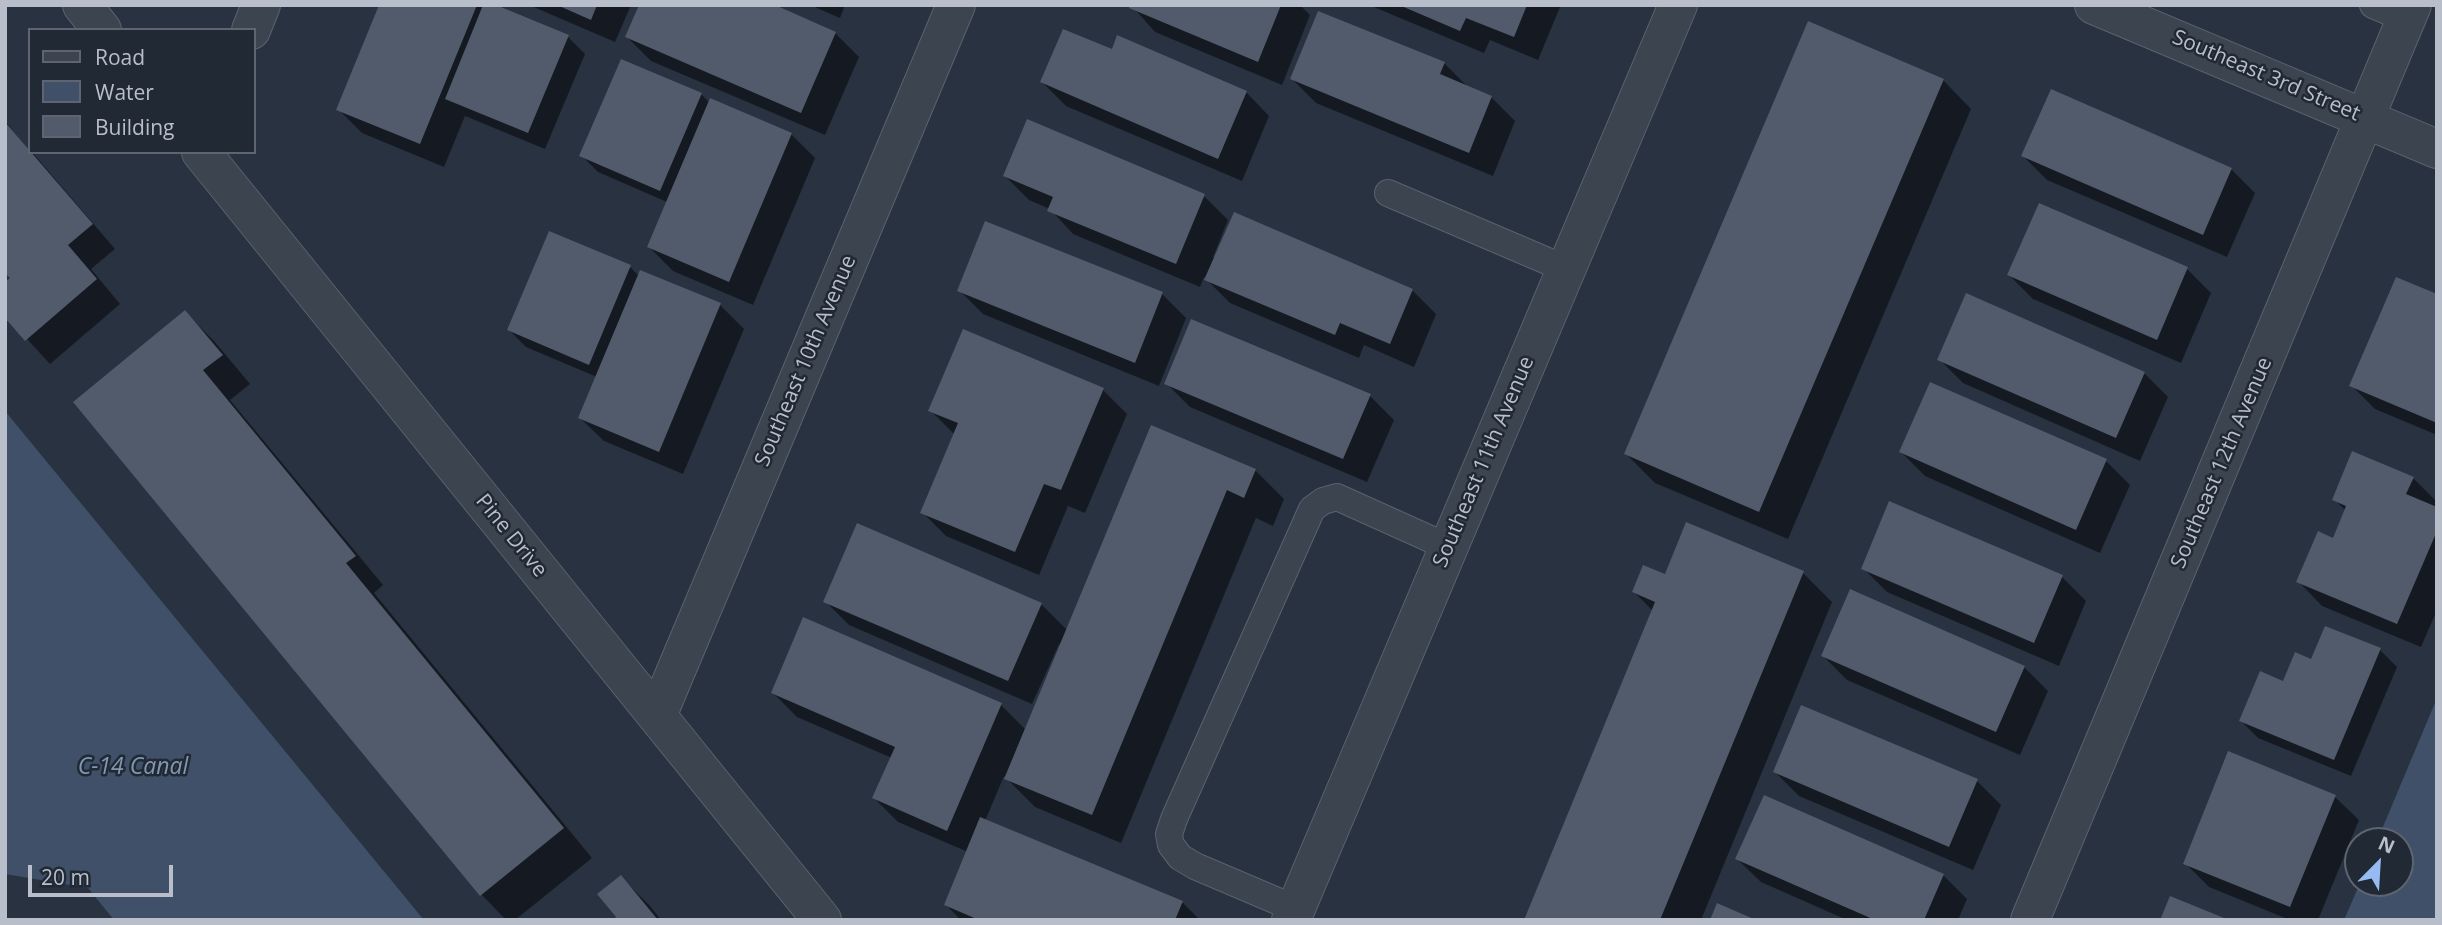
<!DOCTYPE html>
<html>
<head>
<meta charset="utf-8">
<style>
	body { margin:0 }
	#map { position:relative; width:2442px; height:925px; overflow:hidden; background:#283240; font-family:"Open Sans",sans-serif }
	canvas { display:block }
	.frame { position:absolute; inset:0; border:7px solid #b9bfca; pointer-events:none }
	.legend { position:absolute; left:28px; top:28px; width:228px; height:126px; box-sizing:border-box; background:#212935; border:2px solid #5e6571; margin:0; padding:9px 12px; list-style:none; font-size:21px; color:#b9bfca }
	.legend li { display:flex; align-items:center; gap:14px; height:35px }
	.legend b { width:35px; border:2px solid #5e6571 }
	.north { position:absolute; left:2344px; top:827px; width:70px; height:70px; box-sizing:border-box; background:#212935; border:2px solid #5e6571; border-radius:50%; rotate:24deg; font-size:19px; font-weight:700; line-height:28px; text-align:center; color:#b9bfca }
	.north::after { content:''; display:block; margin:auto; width:24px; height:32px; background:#96baf2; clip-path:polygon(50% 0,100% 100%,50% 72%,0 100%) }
	.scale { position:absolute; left:28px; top:865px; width:145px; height:32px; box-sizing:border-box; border:4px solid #b9bfca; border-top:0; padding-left:9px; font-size:21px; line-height:24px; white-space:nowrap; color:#b9bfca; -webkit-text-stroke:5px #212935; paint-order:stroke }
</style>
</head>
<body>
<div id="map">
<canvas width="2442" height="925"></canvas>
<div class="frame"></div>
<ul class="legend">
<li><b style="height:9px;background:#3c4450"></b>Road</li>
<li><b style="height:19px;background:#3f5068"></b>Water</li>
<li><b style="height:19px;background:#515b6b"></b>Building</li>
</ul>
<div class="north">N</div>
<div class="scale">20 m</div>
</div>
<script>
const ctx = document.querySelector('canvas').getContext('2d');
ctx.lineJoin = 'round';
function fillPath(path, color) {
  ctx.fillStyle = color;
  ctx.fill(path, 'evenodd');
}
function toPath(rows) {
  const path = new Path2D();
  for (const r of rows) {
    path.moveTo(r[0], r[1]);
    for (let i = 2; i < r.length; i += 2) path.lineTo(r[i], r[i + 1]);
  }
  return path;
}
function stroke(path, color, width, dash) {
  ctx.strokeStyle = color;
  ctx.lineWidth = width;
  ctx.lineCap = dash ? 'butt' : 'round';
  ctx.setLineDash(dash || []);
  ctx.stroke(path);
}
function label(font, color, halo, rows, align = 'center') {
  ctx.font = font + ' "Open Sans",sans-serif';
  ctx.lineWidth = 5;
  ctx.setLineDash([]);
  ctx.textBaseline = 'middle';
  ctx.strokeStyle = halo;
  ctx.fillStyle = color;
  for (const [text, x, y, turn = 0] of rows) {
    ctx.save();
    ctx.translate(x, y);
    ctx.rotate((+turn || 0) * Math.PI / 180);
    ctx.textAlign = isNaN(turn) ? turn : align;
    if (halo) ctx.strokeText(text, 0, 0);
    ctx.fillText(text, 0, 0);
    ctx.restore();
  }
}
const water = toPath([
	[5,411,424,920,114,920,88,888,5,874],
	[2437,698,2437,920,2344,920,2360,883,2400,883,2400,841,2377,841]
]);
const shadow = toPath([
	[381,5,491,5,568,37,585,54,545,149,465,116,444,167,362,133,338,109],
	[529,5,631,5,615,42],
	[810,5,845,5,840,18],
	[1131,5,1300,5,1310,15,1282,85,1155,32],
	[1369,5,1558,5,1560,7,1538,60,1490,40,1484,53],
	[835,33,859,57,825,135,651,61,627,37],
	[1444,63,1469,88,1491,97,1515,121,1493,176,1316,103,1292,79],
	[1943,80,1971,109,1788,539,1655,483,1626,454],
	[1042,82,1246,92,1269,116,1242,181,1066,106],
	[701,94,710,103,791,134,815,158,753,305,673,271,649,247,667,202,598,172,581,155],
	[5,121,30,152,32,152,115,249,91,269,120,304,50,364,5,315,12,278,5,270],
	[1028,122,1204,196,1228,220,1213,257,1412,290,1436,314,1414,367,1364,345,1359,358,1230,303,1204,277,1200,287,1073,234,1050,209,1029,200,1005,176],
	[2023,156,2231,169,2255,193,2227,257,2047,180],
	[2040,205,2187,269,2211,293,2181,363,2033,299,2009,275],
	[630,267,639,276,720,305,744,329,683,474,604,441,580,418,597,377,526,347,509,330],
	[959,290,1162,294,1186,318,1159,386,983,314],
	[2437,296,2437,435,2375,409,2351,385],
	[185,312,214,341,250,384,230,400,383,585,374,593,592,858,515,920,506,920,482,895,75,402],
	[1939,359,2144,373,2168,397,2140,461,1963,383],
	[1166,383,1370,396,1394,420,1367,482,1190,407],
	[1103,390,1127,414,1085,513,1068,506,1039,575,946,536,922,512,955,435,931,411],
	[1152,427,1255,470,1284,499,1273,526,1256,518,1121,843,1035,807,1004,776,985,821,1182,902,1200,920,961,920,946,905,968,852,898,822,874,798,892,758,797,717,773,693,1001,705,1026,730,1062,645,1059,644,1032,704,849,625,825,601,1041,604,1068,631],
	[1901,452,2106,461,2130,485,2100,553,1925,476],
	[2413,478,2437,502,2434,508,2437,509,2437,610,2421,647,2322,606,2299,582,2334,540,2346,511,2334,499],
	[1863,568,2062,577,2086,601,2059,666,1887,592],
	[1803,573,1832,602,1701,920,1526,920,1653,611,1634,592,1665,576],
	[2380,650,2397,667,2351,776,2258,738,2241,721,2312,662],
	[1823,656,2024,667,2048,691,2020,755,1847,680],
	[1775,772,1977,781,2001,805,1973,870,1799,796],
	[2335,797,2359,820,2318,920,2290,920,2209,887,2185,863],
	[1737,859,1943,875,1967,899,1958,920,1847,920,1761,882],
	[621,877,650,906,661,920,616,920]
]);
const building = toPath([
	[379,5,477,5,420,144,336,110],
	[483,5,496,5,569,35,528,133,445,99],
	[557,5,597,5,591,20],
	[639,5,775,5,836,32,801,113,625,37],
	[1130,5,1281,5,1258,62,1129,8],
	[1399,5,1527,5,1514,37,1466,18,1460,31],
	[1318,11,1445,62,1440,74,1492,96,1469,153,1290,79],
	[1808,21,1944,79,1759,512,1624,454],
	[1063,29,1112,49,1117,35,1247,91,1218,159,1040,82],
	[621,59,702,93,660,191,579,156],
	[2051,89,2232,168,2203,235,2021,156],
	[710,98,792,133,729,282,647,247],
	[1027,119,1205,194,1176,264,1047,211,1053,197,1003,176],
	[5,122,93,224,68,245,97,279,25,341,5,318,5,282,10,278,5,273],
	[2039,203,2188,267,2157,340,2007,275],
	[1234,212,1413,289,1390,344,1340,323,1335,335,1204,280],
	[985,221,1163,292,1135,363,957,291],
	[549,231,631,265,589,365,507,330],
	[640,270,721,303,659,452,578,418],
	[2396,277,2437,294,2437,423,2349,386],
	[1966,293,2145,372,2116,438,1937,360],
	[185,310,223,355,203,370,356,556,346,563,564,828,480,896,73,402],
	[1191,319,1371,394,1343,459,1164,384],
	[963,329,1104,388,1061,490,1044,484,1015,552,920,513,958,423,928,411],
	[1930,382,2107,459,2076,530,1899,452],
	[1151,425,1256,469,1244,498,1227,490,1092,815,1004,779],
	[2352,451,2414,477,2406,494,2437,507,2437,531,2397,624,2296,582,2318,531,2333,538,2346,506,2332,500],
	[1889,501,2063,575,2034,643,1861,569],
	[1686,522,1804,571,1660,920,1524,920,1655,602,1632,592,1643,565,1665,574],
	[857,523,1042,603,1008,681,823,602],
	[1850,589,2025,666,1996,732,1821,656],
	[803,617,1002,703,947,831,872,798,895,747,771,693],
	[2325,626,2381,648,2334,760,2239,721,2260,671,2283,681,2295,652,2311,659],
	[1801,705,1978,779,1949,847,1773,772],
	[2228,751,2336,795,2290,907,2183,864],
	[1764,795,1944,874,1924,920,1875,920,1735,859],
	[980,817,1183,901,1175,920,979,920,944,905],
	[621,875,658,920,613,920,616,917,597,894],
	[2170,896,2229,920,2160,920],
	[1717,903,1756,920,1710,920]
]);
const lane = toPath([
	[2373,5,2406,19],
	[1388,193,1566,269],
	[1296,909,1195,866,1180,857,1171,845,1169,834,1174,819,1312,509,1323,501,1337,497,1448,547]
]);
const street = toPath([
	[82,5,102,30],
	[2094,5,2437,149],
	[251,30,261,5],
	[201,152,822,920],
	[657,716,956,5],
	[1291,920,1678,5],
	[2030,920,2412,5]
]);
const streetNames = [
	["Southeast 3rd Street",2266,76,23],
	["Southeast 10th Avenue",806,361,-67],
	["Southeast 11th Avenue",1484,462,-67],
	["Southeast 12th Avenue",2222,463,-67],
	["Pine Drive",511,536,51]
];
const waterNames = [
	["C-14 Canal",133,767]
];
fillPath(water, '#3f5068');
fillPath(shadow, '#0007');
fillPath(building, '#515b6b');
stroke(lane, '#5a626d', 28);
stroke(street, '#5a626d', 40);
stroke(lane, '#3c4450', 26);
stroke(street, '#3c4450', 38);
label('21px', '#b9bfca', '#212935', streetNames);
label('italic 23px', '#8296b0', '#212935', waterNames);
</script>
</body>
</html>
